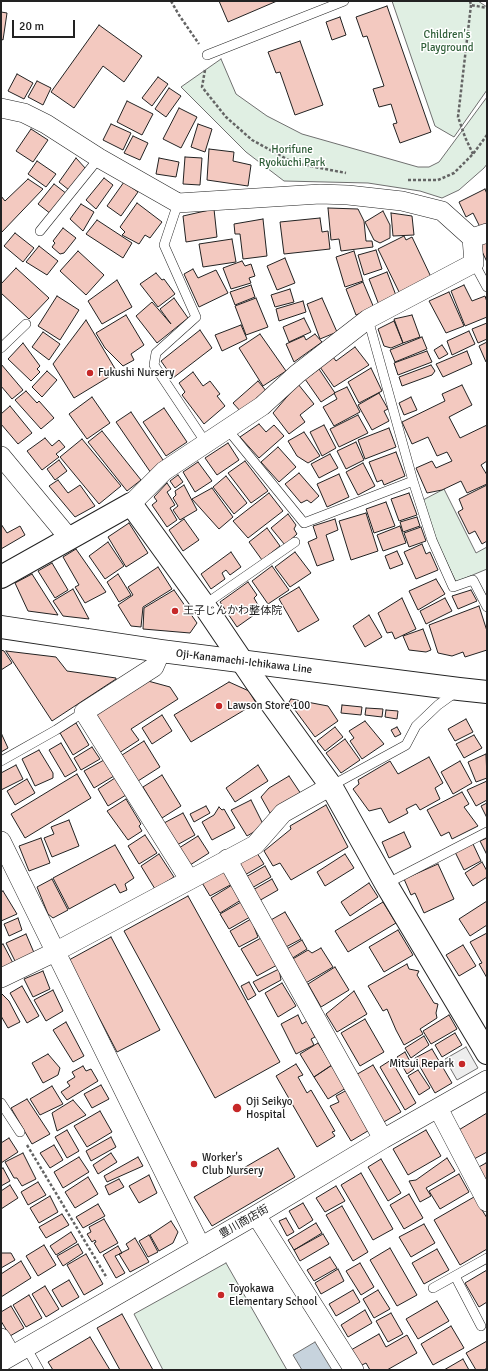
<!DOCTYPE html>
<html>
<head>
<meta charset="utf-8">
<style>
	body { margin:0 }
	#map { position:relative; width:488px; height:1371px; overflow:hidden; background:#fff; font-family:Signika,sans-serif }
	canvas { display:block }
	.frame { position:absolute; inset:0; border:2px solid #222; pointer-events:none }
	.scale { position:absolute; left:12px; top:20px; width:63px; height:18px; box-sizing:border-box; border:2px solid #222; border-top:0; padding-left:5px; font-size:12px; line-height:14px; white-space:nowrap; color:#222; -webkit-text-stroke:3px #fff; paint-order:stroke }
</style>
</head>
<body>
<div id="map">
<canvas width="488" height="1371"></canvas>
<div class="frame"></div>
<div class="scale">20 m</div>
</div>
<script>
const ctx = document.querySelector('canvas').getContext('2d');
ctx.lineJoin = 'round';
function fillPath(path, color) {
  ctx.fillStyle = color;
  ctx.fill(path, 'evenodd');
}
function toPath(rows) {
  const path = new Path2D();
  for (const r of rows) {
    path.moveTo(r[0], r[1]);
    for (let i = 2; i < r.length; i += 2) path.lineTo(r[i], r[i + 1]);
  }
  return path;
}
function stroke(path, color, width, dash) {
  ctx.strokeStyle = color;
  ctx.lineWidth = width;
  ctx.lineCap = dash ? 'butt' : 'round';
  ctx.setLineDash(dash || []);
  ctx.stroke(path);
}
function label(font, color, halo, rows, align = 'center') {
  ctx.font = font + ' Signika,"Noto Sans JP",sans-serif';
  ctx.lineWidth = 3;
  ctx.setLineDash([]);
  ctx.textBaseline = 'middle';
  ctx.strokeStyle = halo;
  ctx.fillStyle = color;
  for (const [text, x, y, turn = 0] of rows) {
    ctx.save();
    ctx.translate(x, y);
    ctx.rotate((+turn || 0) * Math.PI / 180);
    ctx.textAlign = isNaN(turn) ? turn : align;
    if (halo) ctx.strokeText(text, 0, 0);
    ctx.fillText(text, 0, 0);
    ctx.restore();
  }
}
const green = toPath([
	[392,1,478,1,487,7,487,90,454,137,435,126,392,1],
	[221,59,236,94,267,116,302,134,418,167,429,167,439,162,487,97,487,164,484,168,459,190,442,198,420,191,368,183,284,181,246,152,181,87,221,59],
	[444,489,476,553,487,547,487,569,456,582,436,540,423,500,444,489],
	[226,1263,287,1370,163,1370,134,1314,226,1263]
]);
const parking = toPath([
	[466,1047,478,1068,457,1080,445,1059,466,1047]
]);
const water = toPath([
	[315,1342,332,1370,302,1370,293,1355,315,1342]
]);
const building = toPath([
	[219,1,277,1,228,22,219,1],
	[387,6,431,132,400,143,393,124,397,123,391,104,379,107,373,89,384,86,367,36,363,37,356,17,387,6],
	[1,12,7,13,3,40,1,39,1,12],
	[340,17,346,35,332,40,326,22,340,17],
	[99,25,142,56,124,82,103,66,74,108,51,92,99,25],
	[300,41,323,105,295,115,280,72,276,73,268,52,300,41],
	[17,74,33,83,24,99,8,91,17,74],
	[158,77,168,84,152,106,142,98,158,77],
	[37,81,51,88,43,105,28,97,37,81],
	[169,88,181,96,166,117,155,109,169,88],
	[127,101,153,114,142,135,117,122,127,101],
	[179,108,197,117,181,148,163,139,179,108],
	[111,124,131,133,123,150,103,140,111,124],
	[198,124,212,129,205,152,191,147,198,124],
	[31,129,48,140,33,162,16,151,31,129],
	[133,136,148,143,140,160,124,153,133,136],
	[209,149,234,152,233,161,251,165,248,186,207,180,209,149],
	[185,157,202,158,200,185,183,184,185,157],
	[76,158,86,169,69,190,59,182,76,158],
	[159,158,179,162,176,177,156,174,159,158],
	[37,161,56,174,46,187,28,174,37,161],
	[104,178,113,185,96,209,86,200,104,178],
	[28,179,43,189,1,233,1,196,5,201,28,179],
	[124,182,138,192,121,216,107,206,124,182],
	[54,184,67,194,51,214,38,204,54,184],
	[485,189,487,194,487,223,480,227,473,213,466,217,459,202,485,189],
	[137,203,162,222,150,238,145,235,139,244,122,235,125,232,120,227,137,203],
	[81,204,94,212,83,231,70,219,81,204],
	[328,208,358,209,364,221,366,241,372,241,373,247,341,251,339,239,331,240,328,208],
	[214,209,217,237,186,242,183,216,214,209],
	[383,211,390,225,390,238,380,243,374,240,365,222,383,211],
	[391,213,412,216,414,235,393,236,391,213],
	[320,218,322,232,328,231,330,249,284,254,280,222,320,218],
	[263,219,267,256,243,259,240,234,235,234,234,224,263,219],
	[97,220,132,243,123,258,86,234,97,220],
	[63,228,76,238,64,253,60,254,52,247,55,243,53,241,63,228],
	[15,233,34,248,23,262,4,246,15,233],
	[404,236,406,240,412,237,431,277,401,296,378,249,404,236],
	[232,239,236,262,203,267,199,244,232,239],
	[487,239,487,262,478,243,487,239],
	[39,246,58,261,47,275,26,262,39,246],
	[376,250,382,269,364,275,358,255,376,250],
	[78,251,104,275,86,295,60,271,78,251],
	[354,251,363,281,345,287,336,257,354,251],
	[285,258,295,283,277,290,267,266,285,258],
	[242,261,245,266,251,264,255,276,249,278,251,283,231,289,223,268,242,261],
	[16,268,49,298,29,319,1,293,1,284,16,268],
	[193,269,198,278,216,270,228,293,199,307,184,274,193,269],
	[387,272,397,298,379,305,369,279,387,272],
	[156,273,162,280,164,279,175,294,158,307,140,284,156,273],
	[117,280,132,307,102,324,88,301,117,280],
	[363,282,374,308,356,315,346,289,363,282],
	[251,285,255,297,235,305,230,292,251,285],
	[464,285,472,301,485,296,487,302,487,317,465,326,451,291,464,285],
	[290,289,294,302,275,307,271,295,290,289],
	[449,292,464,326,446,333,429,301,449,292],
	[57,296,79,310,60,340,38,326,57,296],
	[174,298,188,318,157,343,136,316,152,302,171,324,160,309,174,298],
	[256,298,268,327,246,335,235,306,256,298],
	[322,298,337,332,320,339,307,304,322,298],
	[303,301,306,312,279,321,276,309,303,301],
	[126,315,144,345,131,354,134,360,123,366,105,348,96,333,126,315],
	[412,315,420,337,403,343,394,319,412,315],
	[304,318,311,332,289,342,283,327,304,318],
	[86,320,117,372,74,398,53,364,86,320],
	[394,321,403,343,391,348,384,346,378,329,394,321],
	[487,323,487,339,478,343,472,329,487,323],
	[241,325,247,339,222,351,215,335,241,325],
	[200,330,212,348,173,378,161,361,200,330],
	[469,331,475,344,452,355,447,341,469,331],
	[43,332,60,344,49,360,32,347,43,332],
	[260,334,286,371,263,386,239,348,260,334],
	[315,334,322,342,294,362,286,344,304,336,306,340,315,334],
	[422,337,427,349,395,362,390,350,422,337],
	[487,342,487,362,486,362,479,346,487,342],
	[23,343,40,366,37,369,40,372,31,381,8,359,23,343],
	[442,345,448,354,439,359,434,350,442,345],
	[355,347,369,365,334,387,320,367,333,357,336,361,355,347],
	[427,351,432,362,398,375,394,363,427,351],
	[467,351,472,364,443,377,436,364,467,351],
	[1,364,23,390,12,399,1,386,1,364],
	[431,365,435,371,432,375,402,386,399,377,431,365],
	[371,368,382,391,359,403,348,382,371,368],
	[319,369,335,393,321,402,305,379,319,369],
	[47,371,57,380,42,397,32,387,47,371],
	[193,372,203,386,210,381,220,394,217,396,225,406,204,424,182,395,185,392,179,383,193,372],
	[258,381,267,392,242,413,233,403,258,381],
	[298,384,314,404,300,415,305,422,289,434,273,413,298,384],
	[462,385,472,405,449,417,460,438,487,425,487,461,481,465,487,475,487,484,467,493,461,481,442,490,427,493,416,468,432,461,436,468,452,461,447,452,437,456,428,437,412,444,402,422,445,401,442,394,462,385],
	[347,387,360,412,334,426,323,407,337,399,334,393,347,387],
	[26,391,37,403,39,401,54,418,41,429,15,400,26,391],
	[379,393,388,409,384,411,389,421,372,430,358,405,379,393],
	[92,397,110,423,87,439,69,414,92,397],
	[411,397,417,410,404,415,399,403,411,397],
	[10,406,32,433,18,444,1,424,1,414,10,406],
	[164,408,187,442,166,456,143,422,164,408],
	[131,412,165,463,151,473,116,422,131,412],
	[358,415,368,433,339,447,330,429,358,415],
	[259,424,266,432,274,425,284,436,259,458,240,437,259,424],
	[324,425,336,448,322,456,310,432,324,425],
	[389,428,396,447,365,459,358,440,389,428],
	[102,431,141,480,127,491,88,442,102,431],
	[304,432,320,456,308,463,297,456,288,441,304,432],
	[45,438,52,446,59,440,65,447,56,454,59,457,42,470,27,451,45,438],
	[82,439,121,486,99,504,60,457,82,439],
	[356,442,364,460,346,469,337,451,356,442],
	[228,443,239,460,217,475,205,458,228,443],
	[278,447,296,467,279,482,261,462,278,447],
	[396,452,405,476,384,485,382,480,377,482,369,462,396,452],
	[330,454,338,468,319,478,311,464,330,454],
	[59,460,67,471,55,480,47,469,59,460],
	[245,461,268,491,251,503,228,473,245,461],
	[198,462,212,481,195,492,183,472,198,462],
	[363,463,375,486,358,495,346,472,363,463],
	[299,473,319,496,311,503,307,500,301,503,285,484,299,473],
	[339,474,349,497,327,507,317,484,339,474],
	[178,475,183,482,175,488,170,481,178,475],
	[226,476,247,503,234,514,213,487,226,476],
	[58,480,68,493,80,485,95,506,75,517,49,486,58,480],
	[167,483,171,489,167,492,175,505,170,508,177,520,167,527,152,505,157,501,154,497,167,483],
	[184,485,197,510,180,520,173,510,178,506,173,498,176,495,175,491,184,485],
	[487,485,487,541,482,544,475,531,469,534,458,512,463,509,459,499,487,485],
	[212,488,233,517,219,529,192,499,212,488],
	[269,493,283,511,248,538,233,521,269,493],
	[409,493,417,515,399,521,391,499,409,493],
	[386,502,395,526,374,533,366,509,386,502],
	[366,513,378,551,351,560,339,521,366,513],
	[288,514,296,525,294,529,297,534,285,545,271,528,288,514],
	[417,517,420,526,403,532,400,522,417,517],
	[184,519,199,540,183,551,169,530,184,519],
	[335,519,338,530,326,535,334,560,317,566,308,542,317,538,313,526,335,519],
	[129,523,148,553,126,567,108,537,129,523],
	[1,524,7,533,20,526,25,535,1,549,1,524],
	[400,526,406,543,383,551,377,535,400,526],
	[421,527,426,541,409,547,404,533,421,527],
	[267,528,280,546,262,560,249,542,267,528],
	[108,542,124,566,105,579,89,556,108,542],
	[422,544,426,554,430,552,438,570,416,579,404,552,422,544],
	[76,549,106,592,85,603,75,587,79,585,63,557,76,549],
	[397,551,403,564,390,569,385,556,397,551],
	[231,552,241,567,230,575,226,570,222,573,225,579,211,589,201,574,231,552],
	[295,552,311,573,290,587,275,567,295,552],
	[52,563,68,590,55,598,38,571,52,563],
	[272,566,289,590,268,604,252,581,272,566],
	[158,567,172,589,143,607,141,627,131,626,118,605,133,595,128,587,158,567],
	[32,574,58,615,28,611,15,583,32,574],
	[118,574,131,595,119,602,107,582,118,574],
	[436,579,445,594,418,610,409,591,436,579],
	[248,582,257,595,254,598,261,610,237,627,220,602,248,582],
	[299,587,319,620,298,632,279,599,299,587],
	[73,589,89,619,63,616,53,601,73,589],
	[174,590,197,623,190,633,143,629,144,608,174,590],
	[471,590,477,601,458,609,452,596,471,590],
	[402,598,416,629,395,639,392,632,387,633,378,613,402,598],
	[445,598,452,611,426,624,420,611,445,598],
	[479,606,487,631,487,650,465,657,463,652,452,656,438,653,429,625,479,606],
	[369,615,382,637,365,647,353,626,369,615],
	[423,629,431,650,426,652,409,650,403,636,423,629],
	[1,650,4,651,12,663,1,670,1,650],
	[6,651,56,657,67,671,116,678,116,679,52,721,6,651],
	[148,681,170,687,178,699,131,729,139,740,119,753,94,715,148,681],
	[229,682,249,691,256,703,191,742,174,715,229,682],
	[291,699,328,706,338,721,315,737,289,702,291,699],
	[342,705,362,707,361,715,341,713,342,705],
	[366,708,383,709,382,717,365,715,366,708],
	[386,710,398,711,397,719,385,717,386,710],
	[162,715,172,731,152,744,142,728,162,715],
	[466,719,473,732,455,741,448,729,466,719],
	[365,721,384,744,362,759,350,741,354,738,349,731,365,721],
	[76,723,89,745,73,755,60,733,76,723],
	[335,727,343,737,325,751,317,741,335,727],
	[397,727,401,734,395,737,391,730,397,727],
	[2,735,8,748,1,752,1,736,2,735],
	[474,735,482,748,464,758,456,744,474,735],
	[345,739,360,760,341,773,326,753,345,739],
	[144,741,160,767,138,781,122,755,144,741],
	[61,743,77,770,65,777,49,750,61,743],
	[92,747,100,759,81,770,74,758,92,747],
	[39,750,53,773,53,778,35,786,22,759,39,750],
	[486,754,487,778,476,782,468,762,486,754],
	[429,757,443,783,435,788,440,799,420,810,416,804,406,809,408,813,389,823,381,808,369,811,353,789,359,784,358,780,390,761,398,774,429,757],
	[104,760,114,776,94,788,84,771,104,760],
	[460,761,472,783,453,794,441,772,460,761],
	[16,765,23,779,1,790,1,773,16,765],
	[258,765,268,781,235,802,226,788,258,765],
	[77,774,91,798,25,838,11,814,77,774],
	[162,775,181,806,162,818,143,787,162,775],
	[289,776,301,794,270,813,261,797,269,788,289,776],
	[115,778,126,795,108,806,98,789,115,778],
	[27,779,35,793,15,805,7,791,27,779],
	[487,781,487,800,476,806,467,790,487,781],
	[462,792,469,804,464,807,478,826,452,839,449,832,441,836,427,810,462,792],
	[126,799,141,824,139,826,142,831,128,840,107,811,126,799],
	[251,800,264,826,247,836,231,810,251,800],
	[487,803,487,818,481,806,487,803],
	[326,805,348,847,291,880,280,863,273,866,264,851,291,829,290,826,326,805],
	[206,806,210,813,194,822,190,814,206,806],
	[219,807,222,810,224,809,235,828,212,840,202,822,214,815,219,807],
	[183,813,195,835,177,845,164,823,183,813],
	[69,820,79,846,52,857,44,838,54,834,51,827,69,820],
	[404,832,411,847,389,858,382,842,404,832],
	[145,835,157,853,139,864,128,846,145,835],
	[198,836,209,853,190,865,179,848,198,836],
	[41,838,50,863,29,871,19,846,41,838],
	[487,838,487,855,480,841,487,838],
	[473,844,481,861,464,870,455,852,473,844],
	[115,845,134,878,125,884,127,890,120,893,115,884,69,909,53,878,115,845],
	[257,853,264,864,243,876,236,865,257,853],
	[159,854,174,877,155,889,141,866,159,854],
	[345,854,354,868,325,886,317,872,345,854],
	[482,862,487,871,487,877,473,886,465,873,482,862],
	[438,864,454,899,424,913,415,893,411,895,404,879,438,864],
	[265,866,271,877,250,889,244,878,265,866],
	[223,869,232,884,210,896,201,881,223,869],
	[52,879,68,910,53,918,48,914,37,887,52,879],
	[272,879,278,890,257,902,251,891,272,879],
	[369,883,378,897,350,916,341,902,369,883],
	[232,885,241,900,220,913,211,898,232,885],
	[3,891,17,914,1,921,1,892,3,891],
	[188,896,280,1062,215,1098,124,931,188,896],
	[487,901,487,925,470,936,459,919,487,901],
	[241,902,250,917,229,929,220,914,241,902],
	[383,902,396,923,348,952,335,931,383,902],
	[285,912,301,939,284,948,269,921,285,912],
	[18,918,22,930,9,936,4,924,18,918],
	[251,919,258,937,239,947,230,931,251,919],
	[398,930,413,955,384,972,369,947,398,930],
	[487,933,487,978,479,964,482,963,470,942,487,933],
	[26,934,35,955,17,965,6,943,26,934],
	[111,937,160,1030,117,1052,69,960,111,937],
	[261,938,277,965,257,976,241,949,261,938],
	[302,940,307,949,291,959,285,950,302,940],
	[3,944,14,965,1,971,1,945,3,944],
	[463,945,476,966,459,976,446,955,463,945],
	[321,948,333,967,304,984,291,960,308,950,312,953,321,948],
	[407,964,409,969,419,971,417,975,434,1003,438,1004,436,1013,437,1018,420,1029,423,1034,404,1045,396,1030,387,1009,383,1011,368,986,407,964],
	[335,967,349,990,321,1007,308,984,335,967],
	[279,969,281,980,259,992,253,982,279,969],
	[43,971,50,989,33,997,24,979,43,971],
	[249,982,256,995,248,1000,241,986,249,982],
	[282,983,296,1006,278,1017,265,993,282,983],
	[22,986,39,1016,27,1023,10,993,22,986],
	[53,990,63,1011,46,1021,34,1000,53,990],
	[354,991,367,1014,337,1032,326,1014,354,991],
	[1,993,9,1001,20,1022,8,1028,1,1016,1,993],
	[298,1015,302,1024,307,1021,315,1037,311,1039,314,1045,296,1054,281,1024,298,1015],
	[449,1015,457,1029,431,1044,423,1031,449,1015],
	[365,1019,384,1052,360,1066,341,1033,365,1019],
	[66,1022,84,1056,73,1062,53,1030,66,1022],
	[455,1033,462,1045,442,1057,435,1045,455,1033],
	[424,1036,429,1045,411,1058,405,1048,424,1036],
	[318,1043,332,1065,314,1077,300,1054,318,1043],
	[432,1049,452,1083,435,1093,415,1058,432,1049],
	[405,1052,414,1069,407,1074,397,1057,405,1052],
	[48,1054,60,1068,58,1075,43,1083,32,1063,48,1054],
	[391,1060,416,1103,405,1110,380,1067,391,1060],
	[296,1064,303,1075,298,1077,307,1093,311,1090,335,1131,332,1132,335,1136,317,1147,276,1076,296,1064],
	[332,1065,346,1088,328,1099,314,1077,332,1065],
	[373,1065,401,1112,382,1123,354,1076,373,1065],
	[83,1066,86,1071,91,1069,98,1081,67,1100,61,1092,70,1086,67,1082,75,1077,72,1072,83,1066],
	[418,1070,430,1088,419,1095,408,1076,418,1070],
	[101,1085,109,1099,92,1108,84,1094,101,1085],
	[52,1086,63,1104,40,1115,30,1099,52,1086],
	[347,1090,371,1129,351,1141,330,1106,339,1102,336,1096,347,1090],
	[27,1099,50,1134,32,1144,11,1108,27,1099],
	[73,1100,86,1115,57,1131,52,1113,73,1100],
	[100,1111,112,1132,87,1147,74,1126,100,1111],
	[487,1113,487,1152,474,1159,457,1131,487,1113],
	[67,1130,79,1151,67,1158,55,1137,67,1130],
	[426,1130,441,1156,408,1175,393,1149,426,1130],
	[111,1137,116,1147,91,1161,86,1151,111,1137],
	[9,1138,18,1152,1,1163,1,1143,9,1138],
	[54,1145,63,1160,50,1168,40,1153,54,1145],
	[278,1148,295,1177,212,1226,194,1197,278,1148],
	[23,1153,36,1179,22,1186,17,1178,14,1178,5,1162,23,1153],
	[111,1153,117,1162,98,1174,93,1165,111,1153],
	[79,1157,89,1172,63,1188,54,1172,79,1157],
	[138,1157,143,1166,107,1182,104,1176,138,1157],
	[447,1158,455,1171,426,1188,431,1196,420,1202,409,1181,416,1180,447,1158],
	[381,1159,401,1193,388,1201,368,1167,381,1159],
	[486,1163,487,1165,487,1186,477,1168,486,1163],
	[3,1168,10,1181,1,1186,1,1169,3,1168],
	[361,1173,393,1229,373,1240,341,1185,361,1173],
	[459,1174,469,1192,440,1209,429,1191,459,1174],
	[149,1175,157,1193,139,1203,129,1186,149,1175],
	[88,1177,98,1194,75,1208,65,1192,88,1177],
	[119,1179,124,1187,109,1195,105,1186,119,1179],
	[38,1182,46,1195,28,1205,21,1192,38,1182],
	[10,1185,18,1198,1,1209,1,1191,10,1185],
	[336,1186,345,1201,325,1212,316,1198,336,1186],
	[409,1194,423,1218,404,1229,390,1205,409,1194],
	[50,1196,58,1212,39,1223,30,1208,50,1196],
	[474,1197,487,1218,487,1249,460,1265,434,1220,474,1197],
	[303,1203,313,1220,299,1229,289,1211,303,1203],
	[98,1204,105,1216,83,1228,76,1217,98,1204],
	[342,1206,368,1252,353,1261,326,1215,342,1206],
	[62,1214,69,1225,46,1238,39,1227,62,1214],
	[286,1218,294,1232,287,1236,279,1221,286,1218],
	[104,1219,118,1243,100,1253,94,1243,96,1242,95,1240,92,1242,87,1234,91,1232,89,1227,104,1219],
	[171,1221,178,1232,173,1243,159,1251,150,1235,171,1221],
	[316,1223,322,1233,294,1250,288,1240,316,1223],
	[424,1224,435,1243,411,1257,399,1237,424,1224],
	[71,1232,77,1242,56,1255,50,1246,71,1232],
	[323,1234,329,1244,300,1261,294,1250,323,1234],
	[149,1235,158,1252,148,1257,139,1241,149,1235],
	[135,1238,149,1262,130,1272,119,1254,129,1249,126,1244,135,1238],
	[78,1244,83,1253,63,1266,57,1256,78,1244],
	[44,1245,56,1265,38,1276,26,1256,44,1245],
	[118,1246,122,1253,115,1256,125,1273,116,1278,103,1255,118,1246],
	[390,1248,417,1295,397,1306,370,1260,390,1248],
	[437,1249,449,1270,424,1284,412,1263,437,1249],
	[1,1253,11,1253,15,1260,1,1268,1,1253],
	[86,1254,103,1284,84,1295,67,1265,86,1254],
	[330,1257,337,1268,314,1281,307,1270,330,1257],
	[21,1261,31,1278,1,1297,1,1274,21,1261],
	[360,1263,374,1287,361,1295,346,1271,360,1263],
	[338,1269,344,1281,321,1294,315,1283,338,1269],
	[487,1270,487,1302,479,1307,465,1283,487,1270],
	[69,1280,79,1297,62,1307,52,1290,69,1280],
	[45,1286,59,1309,46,1317,32,1294,45,1286],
	[353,1290,360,1302,336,1316,329,1304,353,1290],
	[378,1290,390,1309,374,1318,363,1299,378,1290],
	[29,1295,42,1318,26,1327,13,1305,29,1295],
	[437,1301,449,1321,418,1339,406,1319,437,1301],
	[11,1306,24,1328,10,1336,1,1321,1,1312,11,1306],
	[365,1310,372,1323,348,1337,341,1325,365,1310],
	[391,1313,403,1334,388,1342,376,1321,391,1313],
	[122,1314,153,1370,120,1370,97,1328,122,1314],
	[451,1326,464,1348,433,1365,421,1344,451,1326],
	[379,1334,386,1347,407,1335,417,1353,387,1370,370,1370,366,1363,360,1366,351,1350,379,1334],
	[90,1337,110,1370,53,1370,48,1362,90,1337],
	[487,1341,487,1368,484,1370,476,1370,466,1353,487,1341],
	[463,1359,469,1370,444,1370,463,1359]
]);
const path = toPath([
	[171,1,179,15,199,44],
	[470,1,471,5,487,8],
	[471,5,458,117,465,137,473,154],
	[205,70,202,87,226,117,252,140,294,163,346,173],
	[408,180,438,180,454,173,473,154,487,135],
	[27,1145,107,1278]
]);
const service = toPath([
	[207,55,344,1],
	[178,203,164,245,196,317,156,353,154,365,206,443],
	[40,231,99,158],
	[474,263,487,287],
	[368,319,413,481,432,540,453,587,473,580,487,607],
	[1,348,26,324],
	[228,430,304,523,413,481],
	[204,605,295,542],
	[1,761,56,730,84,712],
	[331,786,406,745,416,726,438,705,456,692],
	[386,884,487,832],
	[1,1103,20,1132],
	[455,1276,481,1326],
	[433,1288,487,1258],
	[26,1347,39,1370]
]);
const minor = toPath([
	[1,108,24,113,46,124,99,158,178,203,320,194,348,195,402,201,442,211,472,238,487,233],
	[1,456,69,538],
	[131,504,164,471,262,406,297,374,368,319,474,263,472,238],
	[161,651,154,667,84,712,189,879],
	[1,841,201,1247],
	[227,859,383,1139],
	[1,978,55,952,255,845,283,813,331,786],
	[438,1108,487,1202],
	[256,1215,354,1370],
	[1,1338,11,1355],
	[1,1362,256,1215,383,1139,487,1080]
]);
const tertiary = toPath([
	[1,577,131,504,204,605,256,682,331,786,386,884,487,1053]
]);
const primary = toPath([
	[1,627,161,651,459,689,487,692]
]);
const markers = [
	[90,373,4,"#c62828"],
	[175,611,4,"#c62828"],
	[219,706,4,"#c62828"],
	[462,1064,4,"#c62828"],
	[237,1108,5,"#c62828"],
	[194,1164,4,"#c62828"],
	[221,1295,4,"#c62828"]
];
const parkNames = [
	["Children's",447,35],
	["Playground",447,48],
	["Horifune",292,150],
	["Ryokuchi Park",292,163]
];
const poiNames = [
	["Fukushi Nursery",98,373],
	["王子じんかわ整体院",183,611],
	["Lawson Store 100",227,706],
	["Mitsui Repark",454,1064,"right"],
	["Oji Seikyo",246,1102],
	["Hospital",246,1115],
	["Worker's",202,1158],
	["Club Nursery",202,1171],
	["Toyokawa",229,1289],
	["Elementary School",229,1302]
];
const streetNames = [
	["Oji-Kanamachi-Ichikawa Line",244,662,7],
	["豊川商店街",244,1222,-30]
];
fillPath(green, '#e0efe3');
stroke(green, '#6f6f6f', 1);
fillPath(parking, '#ededed');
stroke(parking, '#6f6f6f', 1);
fillPath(water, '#c7d3dd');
stroke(water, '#6f6f6f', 1);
fillPath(building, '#f3c9c0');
stroke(building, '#222', 1);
stroke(service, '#222', 10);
stroke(minor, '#222', 20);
stroke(tertiary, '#222', 24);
stroke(primary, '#222', 24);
stroke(path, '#646464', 2.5, [3, 2]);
stroke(service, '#fff', 9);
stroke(minor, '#fff', 19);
stroke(tertiary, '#fff', 22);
stroke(primary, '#fff', 22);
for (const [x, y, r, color] of markers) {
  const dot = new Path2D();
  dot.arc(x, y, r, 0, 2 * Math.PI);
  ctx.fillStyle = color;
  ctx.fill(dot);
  stroke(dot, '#fff', 1.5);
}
label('11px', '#2f5e38', '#fff', parkNames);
label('11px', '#222', '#fff', poiNames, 'left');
label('11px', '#222', '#fff', streetNames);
</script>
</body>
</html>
